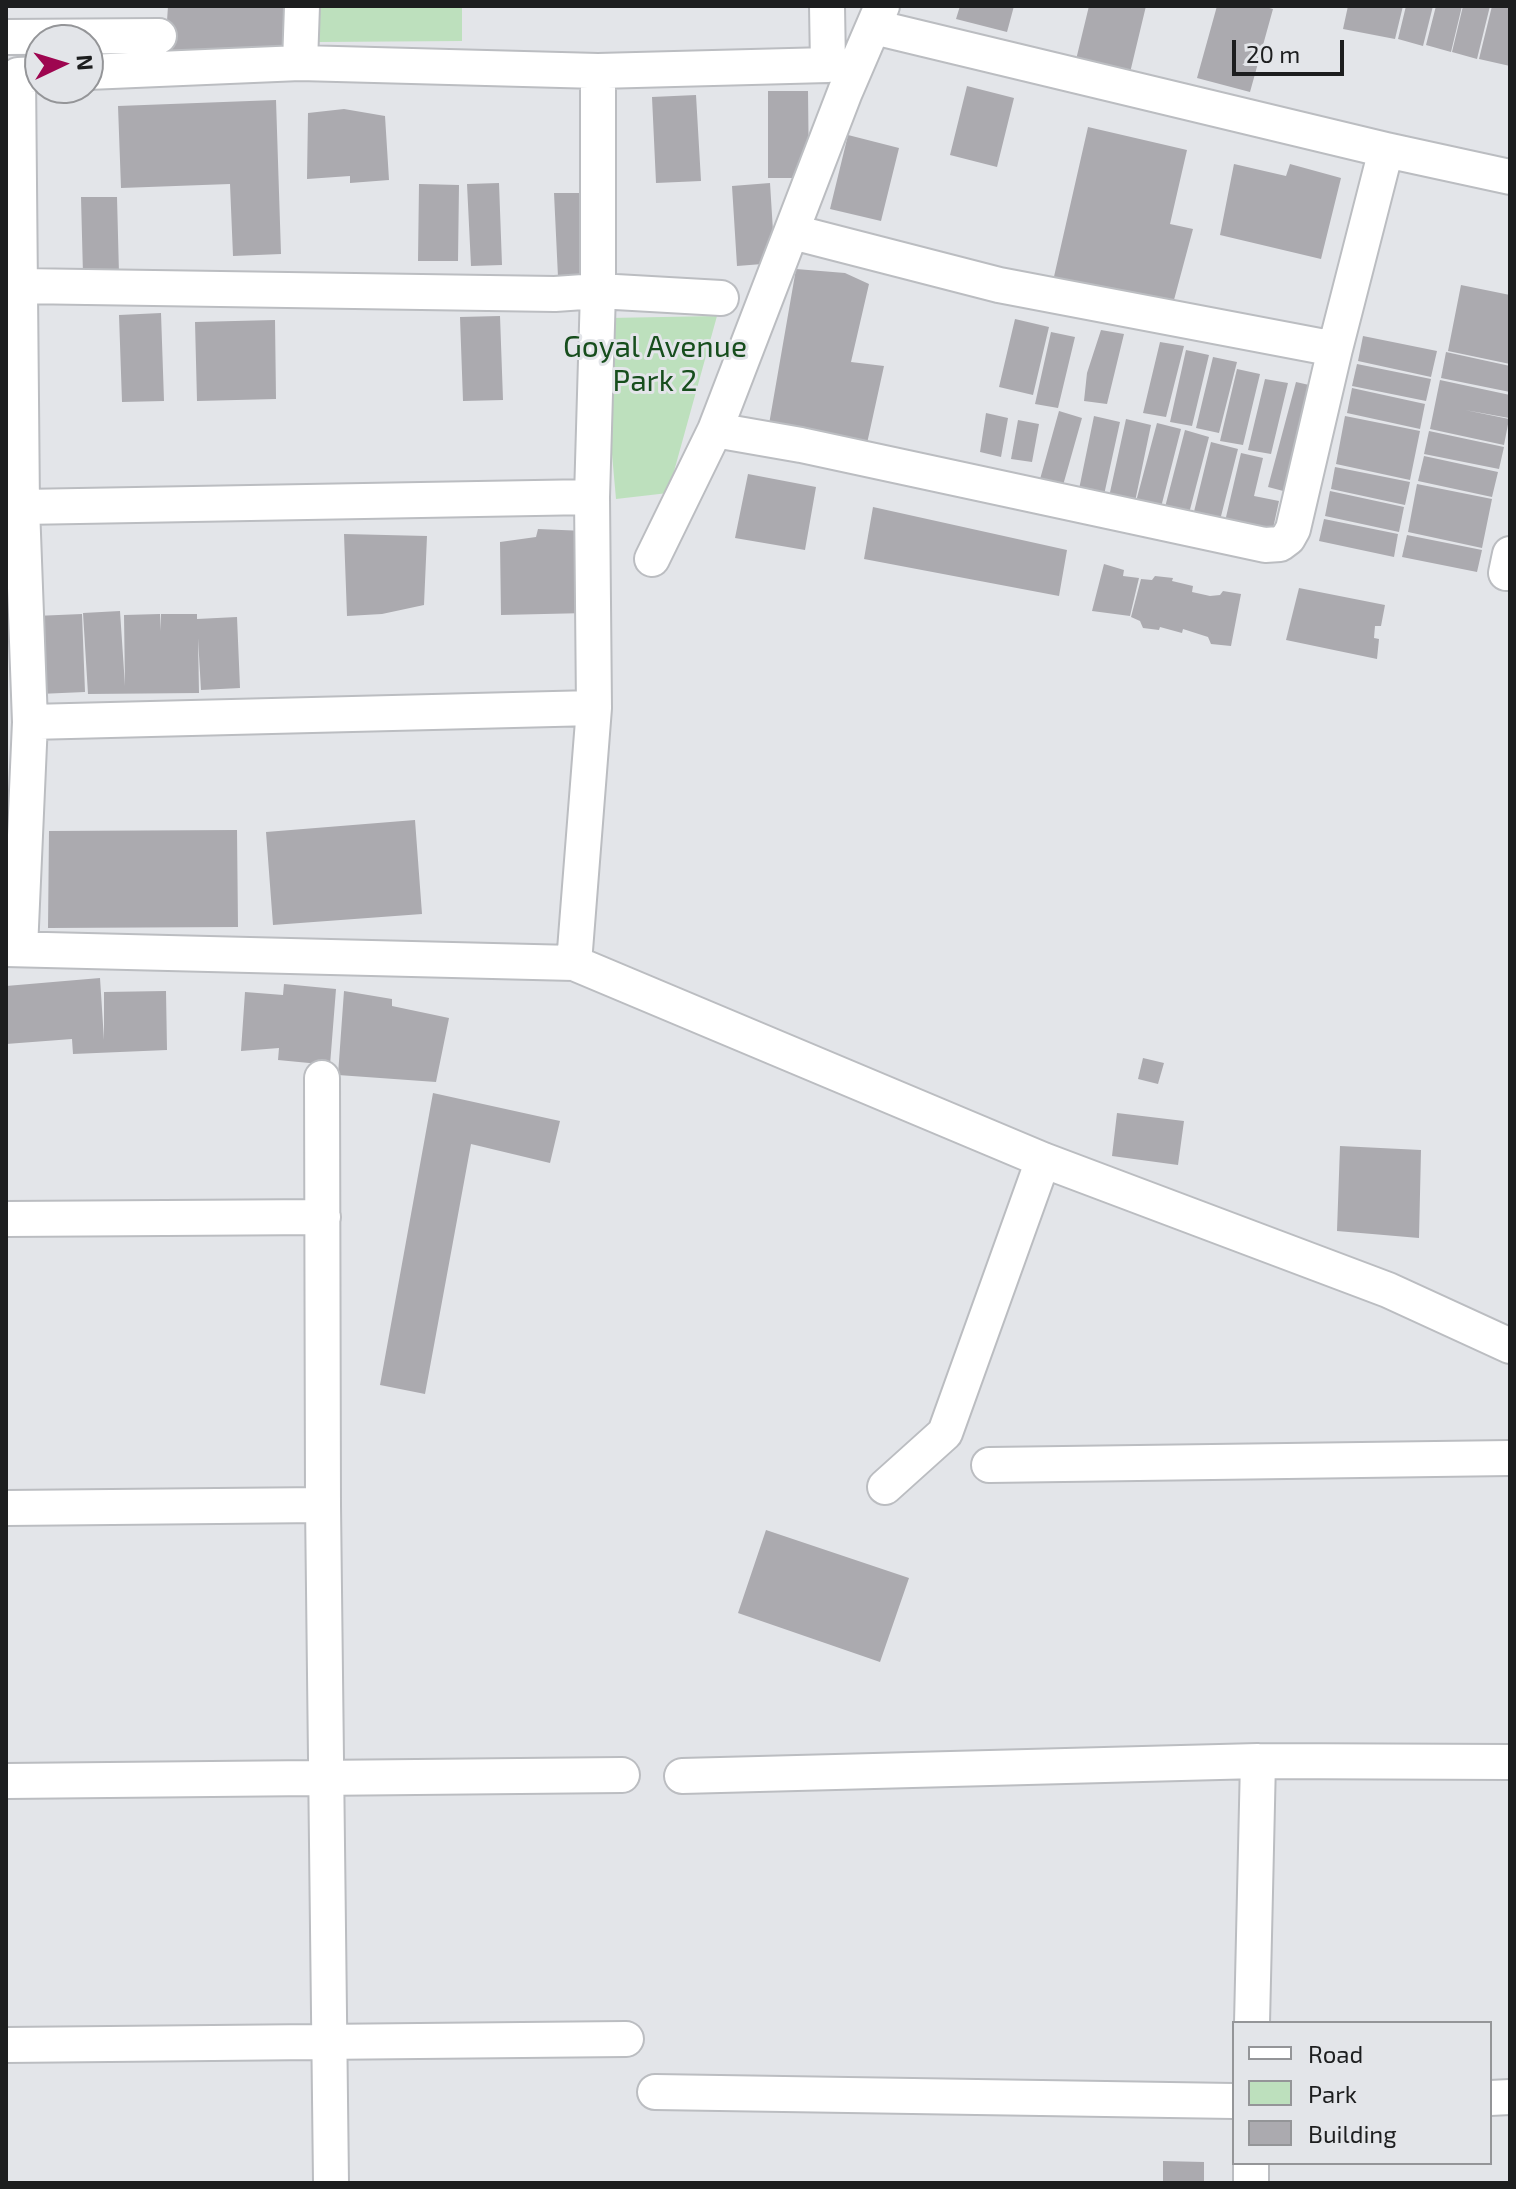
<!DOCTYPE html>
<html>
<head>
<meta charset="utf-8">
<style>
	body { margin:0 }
	#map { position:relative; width:1516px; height:2189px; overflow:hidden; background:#e3e5e9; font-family:"Exo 2",sans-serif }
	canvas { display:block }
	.frame { position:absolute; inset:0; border:8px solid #1d1e1f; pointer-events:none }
	.legend { position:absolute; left:1232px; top:2021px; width:260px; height:144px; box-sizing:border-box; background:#e3e5e9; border:2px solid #949598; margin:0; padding:10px 14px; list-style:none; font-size:24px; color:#1d1e1f }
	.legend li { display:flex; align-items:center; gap:16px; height:40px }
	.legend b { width:40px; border:2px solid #949598 }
	.north { position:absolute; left:24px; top:24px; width:80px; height:80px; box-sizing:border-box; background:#e3e5e9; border:2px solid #949598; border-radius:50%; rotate:86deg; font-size:22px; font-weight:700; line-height:32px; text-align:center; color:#1d1e1f }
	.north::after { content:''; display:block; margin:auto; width:28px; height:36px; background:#9e0650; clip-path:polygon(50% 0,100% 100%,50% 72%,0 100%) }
	.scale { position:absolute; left:1232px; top:40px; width:112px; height:36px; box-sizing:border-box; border:4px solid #1d1e1f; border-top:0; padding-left:10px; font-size:24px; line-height:28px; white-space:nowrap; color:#1d1e1f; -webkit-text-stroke:6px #e3e5e9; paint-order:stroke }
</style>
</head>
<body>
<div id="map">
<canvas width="1516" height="2189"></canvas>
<div class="frame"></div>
<ul class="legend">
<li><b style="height:10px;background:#fff"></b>Road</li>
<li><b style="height:22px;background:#bde0bd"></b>Park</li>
<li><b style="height:22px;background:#abaaaf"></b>Building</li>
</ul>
<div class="north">N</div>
<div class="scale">20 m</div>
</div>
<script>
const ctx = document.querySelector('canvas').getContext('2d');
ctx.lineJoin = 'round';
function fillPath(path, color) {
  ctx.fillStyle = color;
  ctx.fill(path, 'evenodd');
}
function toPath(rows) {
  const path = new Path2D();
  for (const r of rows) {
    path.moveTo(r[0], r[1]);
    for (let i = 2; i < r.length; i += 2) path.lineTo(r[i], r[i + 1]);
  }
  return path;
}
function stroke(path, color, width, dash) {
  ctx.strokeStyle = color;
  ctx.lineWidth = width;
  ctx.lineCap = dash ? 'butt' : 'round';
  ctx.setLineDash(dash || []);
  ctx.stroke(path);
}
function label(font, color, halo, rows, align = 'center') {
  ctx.font = font + ' "Exo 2",sans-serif';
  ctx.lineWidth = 6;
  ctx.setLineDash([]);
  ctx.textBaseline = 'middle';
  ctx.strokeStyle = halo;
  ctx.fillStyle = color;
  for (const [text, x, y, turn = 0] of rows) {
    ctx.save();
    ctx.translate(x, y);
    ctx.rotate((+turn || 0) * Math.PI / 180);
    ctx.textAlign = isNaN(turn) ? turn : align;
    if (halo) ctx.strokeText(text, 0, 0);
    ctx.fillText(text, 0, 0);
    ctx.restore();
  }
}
const green = toPath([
	[320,6,462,6,462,41,317,42],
	[717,316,668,493,616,499,608,409,609,318]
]);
const building = toPath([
	[168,6,284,6,287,51,165,51],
	[960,6,1014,6,1007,32,956,19],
	[1089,6,1146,6,1128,81,1074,68],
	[1217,6,1262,6,1273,9,1250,92,1197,78],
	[1348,6,1403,6,1395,39,1343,29],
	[1406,6,1433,6,1423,46,1398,39],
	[1436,6,1462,6,1451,52,1426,45],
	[1463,6,1490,6,1477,59,1452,52],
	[1492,6,1510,6,1510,66,1479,59],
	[967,86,1014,98,997,167,950,155],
	[768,91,808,91,809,178,768,178],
	[696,95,701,181,656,183,652,97],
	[276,100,281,254,233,256,230,184,121,188,118,106],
	[344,109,385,116,389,180,350,183,350,176,307,179,308,113],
	[1088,127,1187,150,1170,224,1193,229,1171,311,1053,281],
	[848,135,899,148,881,221,830,209],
	[1234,164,1286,176,1290,164,1341,178,1321,259,1220,235],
	[499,183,502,265,471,266,467,184],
	[770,183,775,263,737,266,732,186],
	[419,184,459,185,458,261,418,261],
	[554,193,582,193,587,274,558,277],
	[81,197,117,197,119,274,83,275],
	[796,269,845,273,869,284,851,362,884,366,866,448,768,430],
	[1461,285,1510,295,1510,364,1448,351],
	[161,313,164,401,122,402,119,315],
	[500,316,503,400,463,401,460,317],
	[1015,319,1049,327,1033,395,999,387],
	[275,320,276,399,197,401,195,322],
	[1101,330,1124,334,1107,404,1084,401,1087,373],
	[1051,332,1075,337,1058,408,1035,404],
	[1363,336,1437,351,1431,377,1358,361],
	[1160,342,1184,346,1166,417,1143,413],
	[1186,350,1209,355,1192,426,1170,422],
	[1446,352,1510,366,1510,392,1441,378],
	[1213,357,1237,362,1219,433,1196,428],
	[1357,364,1431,379,1426,401,1352,386],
	[1237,369,1260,374,1243,445,1220,441],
	[1265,379,1288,383,1271,454,1248,450],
	[1440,380,1510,395,1509,418,1465,410,1509,419,1504,445,1430,429],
	[1296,382,1318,387,1291,493,1268,487],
	[1352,388,1425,404,1420,429,1347,413],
	[1059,411,1082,418,1060,496,1037,490],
	[986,413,1008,418,1001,457,980,452],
	[1094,416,1120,422,1102,504,1077,499],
	[1345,416,1420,431,1410,480,1336,464],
	[1126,419,1151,425,1133,511,1107,506],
	[1018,420,1039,424,1032,462,1011,459],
	[1157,423,1181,429,1159,515,1134,509],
	[1185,430,1209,437,1187,521,1163,515],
	[1429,431,1504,447,1499,469,1424,454],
	[1211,442,1238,449,1217,532,1191,524],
	[1241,453,1263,458,1254,496,1279,501,1272,533,1223,530],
	[1424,456,1498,472,1492,497,1418,481],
	[1335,467,1410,482,1405,505,1331,489],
	[748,474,816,487,805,550,735,538],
	[1417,484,1492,499,1482,548,1408,532],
	[1330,491,1404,507,1399,532,1325,516],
	[873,507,1067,550,1059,596,864,559],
	[1324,519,1398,534,1394,557,1319,541],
	[538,529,585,531,587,613,501,615,500,542,536,537],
	[344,534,427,536,424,605,382,614,347,616],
	[1407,535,1482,550,1477,572,1402,557],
	[1104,564,1124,570,1123,576,1139,578,1130,616,1092,611],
	[1155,576,1173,578,1172,581,1193,586,1192,592,1210,596,1220,595,1223,591,1241,594,1231,646,1211,644,1208,637,1183,629,1182,633,1160,627,1159,630,1143,628,1140,621,1131,617,1141,579,1152,580],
	[1299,588,1385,605,1381,626,1375,626,1374,638,1379,639,1377,659,1286,640],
	[120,611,125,686,124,615,160,614,160,631,161,614,197,614,197,619,237,617,240,688,201,690,198,638,199,693,88,694,83,613],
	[82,614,85,692,39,694,35,616],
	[415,820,422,914,273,925,266,832],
	[237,830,238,927,48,928,49,831],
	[100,978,104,1040,104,992,166,991,167,1050,73,1054,72,1039,6,1044,6,986],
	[284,984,336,989,330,1065,278,1060,279,1048,241,1051,245,992,283,995],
	[344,991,392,999,392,1006,449,1018,436,1082,338,1075],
	[1143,1058,1164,1063,1158,1084,1138,1079],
	[433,1093,560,1121,550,1163,471,1144,425,1394,380,1385],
	[1117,1113,1184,1121,1178,1165,1112,1156],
	[1340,1146,1421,1150,1419,1238,1337,1231],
	[766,1530,909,1578,880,1662,738,1613],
	[1163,2161,1204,2162,1204,2183,1163,2183]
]);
const minor = toPath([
	[874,27,1386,150,1510,177],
	[6,37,159,36],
	[300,63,302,6],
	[88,72,300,63,598,71,828,65,827,6],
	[793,232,999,285,1335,349,1386,150],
	[20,286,555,294,598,291,721,298],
	[715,430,801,445,1265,545,1280,544,1288,538,1293,529,1335,349],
	[22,507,592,497],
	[652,559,715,430,845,92,882,6],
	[1506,573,1510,554],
	[30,722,594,708],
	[6,949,574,963,1043,1160,1388,1290,1510,1346],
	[20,949,30,722,22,507,18,75,40,74],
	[574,963,594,708,592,497,598,291,598,71],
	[322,1078,323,1505,331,2183],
	[6,1219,323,1217],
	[989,1465,1510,1458],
	[885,1487,945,1433,1043,1160],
	[6,1508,323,1505],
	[682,1776,1258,1761,1510,1762],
	[6,1781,622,1775],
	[1252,2023,1258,1761],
	[6,2045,626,2039],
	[655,2092,1234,2101],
	[1490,2098,1510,2097],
	[1251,2163,1251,2183]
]);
const parkNames = [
	["Goyal Avenue",655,347],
	["Park 2",655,381]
];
fillPath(green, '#bde0bd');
fillPath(building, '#abaaaf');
stroke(minor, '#bbbdc1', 38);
stroke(minor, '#fff', 34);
label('30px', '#174e1d', '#e3e5e9', parkNames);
</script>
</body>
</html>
